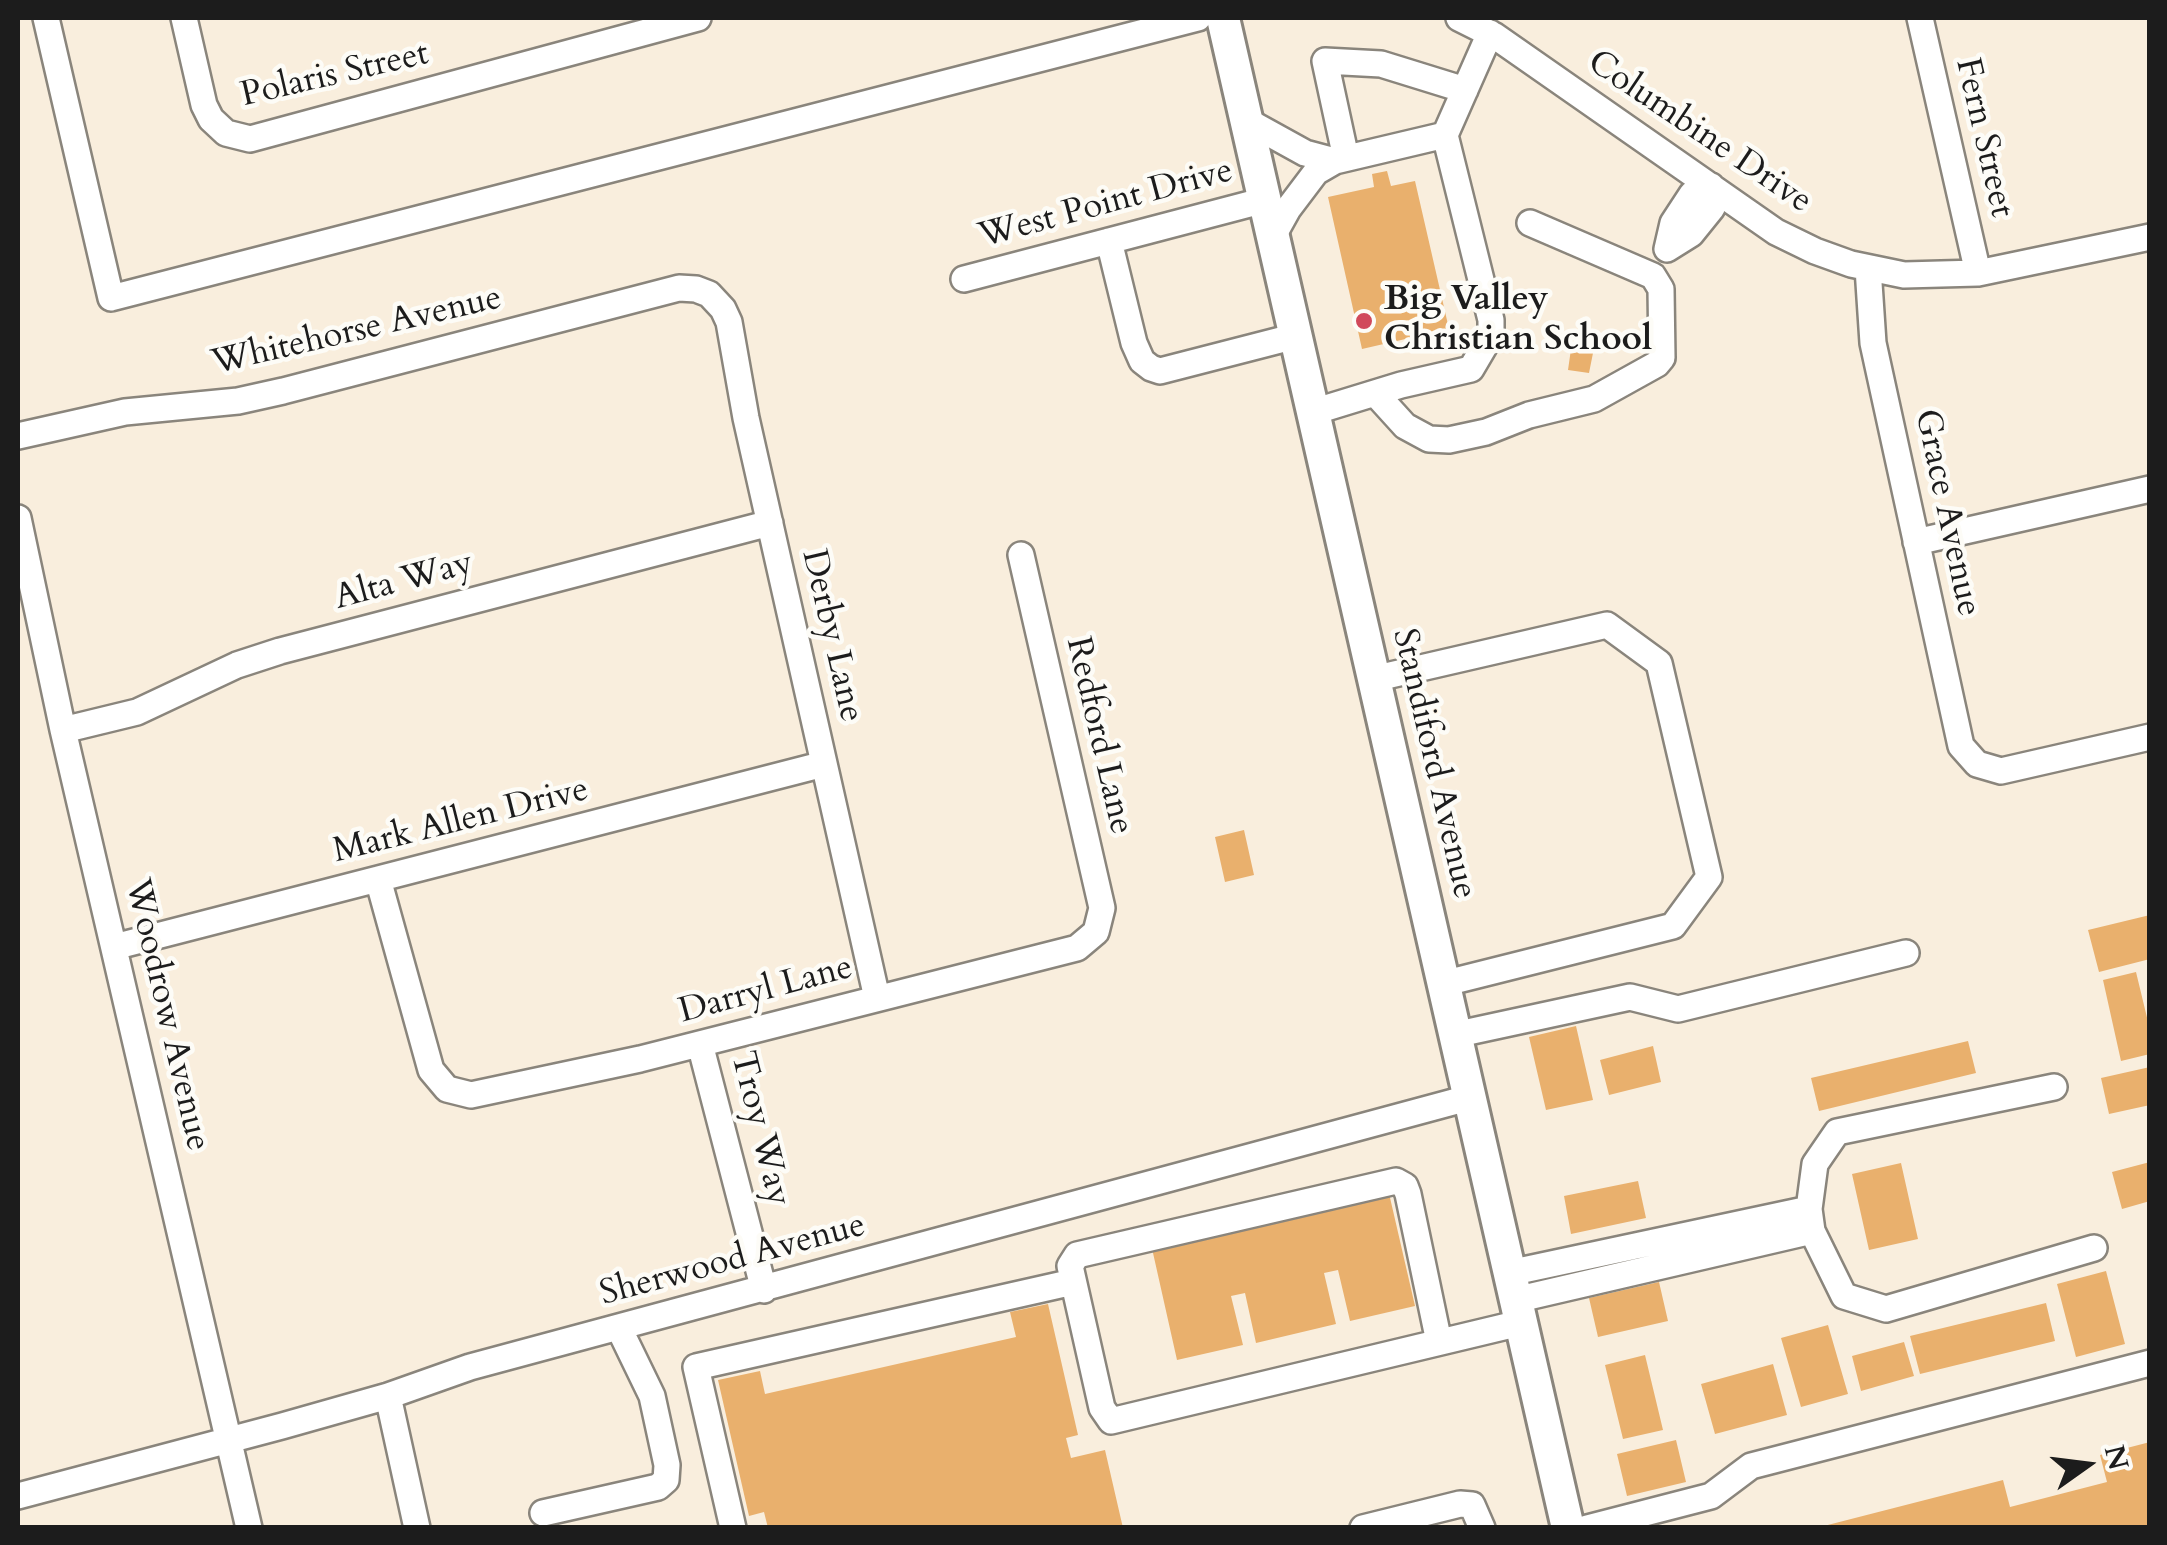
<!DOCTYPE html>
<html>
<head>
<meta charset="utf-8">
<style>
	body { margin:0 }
	#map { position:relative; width:2167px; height:1545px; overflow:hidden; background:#f9eedd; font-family:Cardo,serif }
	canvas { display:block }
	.frame { position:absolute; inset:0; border:20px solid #1c1c1c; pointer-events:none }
	.north { position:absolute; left:2037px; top:1415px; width:100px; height:100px; -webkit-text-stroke:8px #fdfcf7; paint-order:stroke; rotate:76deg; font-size:28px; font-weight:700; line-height:40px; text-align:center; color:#1c1c1c }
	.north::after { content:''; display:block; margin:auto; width:35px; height:45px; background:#1c1c1c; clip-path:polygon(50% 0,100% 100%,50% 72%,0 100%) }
</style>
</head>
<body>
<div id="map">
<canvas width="2167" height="1545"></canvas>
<div class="frame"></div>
<div class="north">N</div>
</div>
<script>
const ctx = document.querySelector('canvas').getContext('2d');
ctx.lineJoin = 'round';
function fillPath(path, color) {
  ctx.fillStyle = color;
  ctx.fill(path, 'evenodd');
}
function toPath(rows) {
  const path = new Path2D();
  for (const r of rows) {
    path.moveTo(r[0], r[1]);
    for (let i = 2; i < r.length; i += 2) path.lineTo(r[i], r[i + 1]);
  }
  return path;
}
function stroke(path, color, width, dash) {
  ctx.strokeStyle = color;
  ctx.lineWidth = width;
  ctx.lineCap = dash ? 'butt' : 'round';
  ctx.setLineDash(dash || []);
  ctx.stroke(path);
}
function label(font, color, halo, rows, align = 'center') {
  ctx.font = font + ' Cardo,serif';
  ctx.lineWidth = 9;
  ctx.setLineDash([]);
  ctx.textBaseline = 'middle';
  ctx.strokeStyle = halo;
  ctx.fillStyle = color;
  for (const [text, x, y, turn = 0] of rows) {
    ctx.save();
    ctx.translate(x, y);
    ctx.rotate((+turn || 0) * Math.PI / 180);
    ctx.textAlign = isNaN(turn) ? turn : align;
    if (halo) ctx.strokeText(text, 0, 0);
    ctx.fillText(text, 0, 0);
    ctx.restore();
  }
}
const building = toPath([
	[1387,171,1391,186,1415,181,1449,329,1362,349,1328,197,1374,187,1372,174],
	[1571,349,1593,353,1589,373,1568,370],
	[1244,830,1254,875,1225,882,1215,837],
	[2150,915,2150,959,2099,972,2088,930],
	[2136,972,2150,1030,2150,1054,2121,1061,2103,980],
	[1576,1026,1593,1100,1546,1110,1529,1037],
	[1968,1041,1976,1073,1819,1111,1811,1078],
	[1653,1046,1661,1082,1609,1095,1600,1060],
	[2150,1067,2150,1105,2109,1114,2101,1078],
	[2150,1162,2150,1201,2122,1209,2112,1172],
	[1901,1163,1918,1239,1869,1250,1852,1174],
	[1638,1181,1646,1218,1571,1234,1564,1196],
	[1388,1189,1415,1306,1350,1321,1338,1270,1324,1273,1336,1324,1256,1343,1245,1293,1231,1296,1243,1345,1177,1360,1151,1244],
	[2106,1271,2125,1344,2076,1357,2057,1284],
	[1659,1282,1668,1321,1598,1337,1589,1298],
	[2046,1303,2055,1341,1920,1374,1910,1336],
	[1048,1304,1078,1435,1066,1438,1071,1458,1105,1450,1123,1528,768,1528,764,1512,749,1516,718,1380,760,1371,765,1394,1016,1337,1010,1312],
	[1828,1325,1848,1394,1801,1407,1781,1338],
	[1904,1342,1914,1376,1861,1391,1852,1356],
	[1645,1355,1663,1430,1623,1439,1605,1365],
	[1773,1364,1787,1415,1715,1434,1701,1384],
	[1676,1440,1686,1482,1627,1496,1617,1454],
	[2150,1442,2150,1528,1816,1528,2003,1480,2010,1507,2107,1482,2100,1455]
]);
const minor = toPath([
	[46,18,111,298,1198,18],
	[184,18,204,105,211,119,226,133,250,139,698,18],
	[1459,18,1495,36,1776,232,1815,251,1851,264,1904,275,1978,273,2150,237],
	[1920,18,1978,273],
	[1247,121,1305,153,1335,161],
	[1346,158,1325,61,1381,64,1465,90],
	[1711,186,1712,208,1691,234,1667,249,1673,223,1692,194,1711,186],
	[1273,236,1288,209,1316,172,1335,161,1445,135],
	[1109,241,1134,343,1142,361,1151,368,1160,371,1296,336],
	[1868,268,1873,343,1961,746,1977,764,2001,771,2150,737],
	[964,279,1265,200],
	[1375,393,1405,426,1429,439,1449,440,1486,432,1529,415,1594,399,1657,364,1662,358,1661,289,1653,276,1530,223],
	[1313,412,1401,385,1471,369,1491,335,1491,320,1445,135,1490,33],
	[18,436,125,412,238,401,283,391,679,288,696,289,709,294,723,309,729,322,746,418,877,998],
	[18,518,63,730,249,1528],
	[1916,542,2150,489],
	[1373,679,1607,625,1659,663,1709,877,1673,926,1442,984],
	[63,730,137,712,237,665,280,651,770,523],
	[378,879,431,1070,447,1089,471,1095,640,1059,1077,948,1096,932,1102,908,1021,555],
	[114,947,824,764],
	[1454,1035,1630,997,1678,1009,1906,953],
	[700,1044,764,1290],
	[2054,1087,1837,1132,1815,1164,1809,1209,1812,1231,1844,1296,1886,1309,2094,1248],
	[1509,1273,1809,1209],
	[1515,1300,1812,1231],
	[1439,1342,1408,1194,1405,1186,1396,1181,1077,1255,1070,1266,1102,1408,1111,1421,1520,1323],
	[388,1396,417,1528],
	[18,1496,282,1426,388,1396,470,1367,1468,1098],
	[543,1513,658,1487,666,1480,667,1465,652,1396,619,1328],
	[733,1528,696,1367,1073,1282],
	[1363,1528,1460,1504,1472,1505,1482,1528],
	[1587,1528,1711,1496,1751,1466,2150,1363]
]);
const major = toPath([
	[1223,18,1568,1528]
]);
const markers = [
	[1364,321,10,"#d1495b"]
];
const streetNames = [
	["Polaris Street",335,76,-13],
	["Columbine Drive",1699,133,34],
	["Fern Street",1983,138,77],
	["West Point Drive",1106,205,-15],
	["Whitehorse Avenue",357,332,-13],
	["Grace Avenue",1946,513,78],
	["Alta Way",404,582,-15],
	["Derby Lane",831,636,77],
	["Redford Lane",1098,736,77],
	["Standiford Avenue",1433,764,77],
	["Mark Allen Drive",461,822,-14],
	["Darryl Lane",766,991,-15],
	["Woodrow Avenue",166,1015,77],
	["Troy Way",759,1129,76],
	["Sherwood Avenue",733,1261,-15]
];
const poiNames = [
	["Big Valley",1384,301],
	["Christian School",1384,341]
];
fillPath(building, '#e9b06d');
stroke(minor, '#8a857c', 30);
stroke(major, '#8a857c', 38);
stroke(minor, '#fff', 25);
stroke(major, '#fff', 32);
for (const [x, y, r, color] of markers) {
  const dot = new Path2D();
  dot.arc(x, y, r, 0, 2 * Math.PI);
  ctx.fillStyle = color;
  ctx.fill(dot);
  stroke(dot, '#fdfcf7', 4);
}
label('35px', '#1c1c1c', '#fdfcf7', streetNames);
label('bold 35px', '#1c1c1c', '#fdfcf7', poiNames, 'left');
</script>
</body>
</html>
